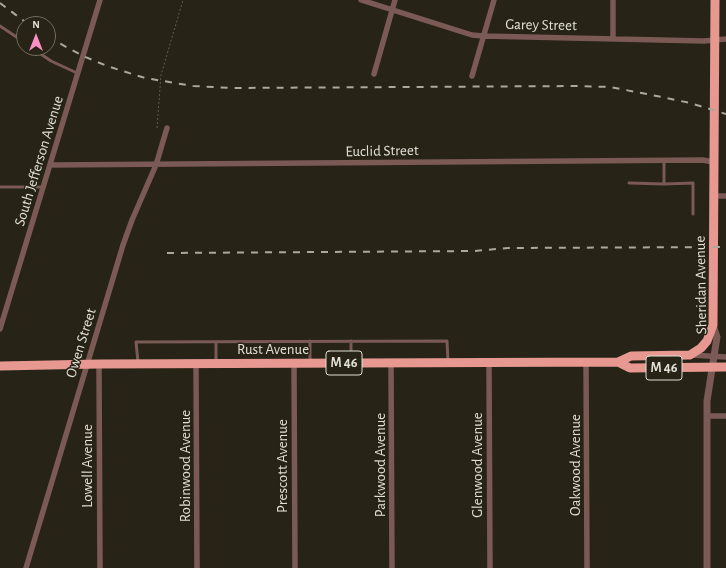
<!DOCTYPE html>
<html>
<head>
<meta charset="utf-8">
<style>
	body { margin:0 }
	#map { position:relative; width:726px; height:568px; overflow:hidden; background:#272316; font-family:"Alegreya Sans",sans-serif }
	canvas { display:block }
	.north { position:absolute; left:16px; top:16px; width:40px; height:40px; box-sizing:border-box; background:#272316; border:1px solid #716e63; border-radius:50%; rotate:0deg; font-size:11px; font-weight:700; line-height:16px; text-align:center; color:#e1dfd6 }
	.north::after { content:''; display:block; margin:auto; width:14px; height:18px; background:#fb8fc5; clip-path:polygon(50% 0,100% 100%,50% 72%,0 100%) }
</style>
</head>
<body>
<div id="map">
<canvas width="726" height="568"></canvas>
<div class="north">N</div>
</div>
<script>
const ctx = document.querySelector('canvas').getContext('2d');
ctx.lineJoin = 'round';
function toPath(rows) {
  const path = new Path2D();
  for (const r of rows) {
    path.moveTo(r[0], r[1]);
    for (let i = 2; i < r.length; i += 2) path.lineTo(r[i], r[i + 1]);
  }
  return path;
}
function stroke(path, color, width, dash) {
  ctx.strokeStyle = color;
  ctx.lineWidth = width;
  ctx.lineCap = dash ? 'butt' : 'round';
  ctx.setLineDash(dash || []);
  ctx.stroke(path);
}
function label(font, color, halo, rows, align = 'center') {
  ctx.font = font + ' "Alegreya Sans",sans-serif';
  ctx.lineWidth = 3;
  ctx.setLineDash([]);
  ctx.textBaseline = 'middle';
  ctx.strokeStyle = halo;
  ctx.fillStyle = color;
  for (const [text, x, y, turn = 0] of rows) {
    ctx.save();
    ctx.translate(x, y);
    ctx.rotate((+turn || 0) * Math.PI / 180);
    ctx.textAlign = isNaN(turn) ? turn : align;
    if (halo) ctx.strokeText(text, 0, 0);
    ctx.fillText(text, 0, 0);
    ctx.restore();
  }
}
const path = toPath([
	[157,128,161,75,183,0]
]);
const service = toPath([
	[0,26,24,42],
	[32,48,51,61,77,73],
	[629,183,664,184,664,161],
	[664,184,693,183,693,214],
	[0,187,43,187],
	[351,341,351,362],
	[216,342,216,362],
	[138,362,136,342,447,341,448,362],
	[310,362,310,341]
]);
const minor = toPath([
	[361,0,472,35,483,36,704,41,726,39],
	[613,39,613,0],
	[374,74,395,0],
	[472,76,494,0],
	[50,165,703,160,713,162],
	[713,196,726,196],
	[0,329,100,0],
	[690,355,726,357],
	[489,362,490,568],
	[586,362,587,568],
	[294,363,295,568],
	[391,363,392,568],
	[99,364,100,568],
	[196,364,197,568],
	[707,416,726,416],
	[26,568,123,245,132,220,156,165,167,128]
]);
const tertiary = toPath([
	[707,568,707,401,717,337,713,325]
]);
const trunk = toPath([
	[618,362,630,368,726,367],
	[0,366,99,364,618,362,631,356,690,355,701,348,707,341,713,325,715,0]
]);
const rail = toPath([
	[0,3,28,24],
	[48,37,83,56,107,66,145,78,193,86,231,88,579,86,610,87,662,97,690,103,726,114],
	[167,253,474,251,508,248,726,247]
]);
const shields = [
	[344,363,36],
	[664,368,36]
];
const shieldNames = [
	["M 46",344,363],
	["M 46",664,368]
];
const streetNames = [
	["Garey Street",541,25,1],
	["Euclid Street",382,151,-1],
	["South Jefferson Avenue",39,161,-73],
	["Sheridan Avenue",701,285,-91],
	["Owen Street",81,343,-73],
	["Rust Avenue",273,349],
	["Parkwood Avenue",380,465,-90],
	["Glenwood Avenue",477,465,-90],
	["Oakwood Avenue",575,465,-90],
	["Lowell Avenue",87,466,-90],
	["Robinwood Avenue",185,466,-90],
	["Prescott Avenue",282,466,-90]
];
stroke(path, '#615e52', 1, [2, 2]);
stroke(service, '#7b5955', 3);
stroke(minor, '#7b5955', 5.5);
stroke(tertiary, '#7b5955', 7);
stroke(trunk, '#e69891', 9);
stroke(rail, '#aba89e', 2, [7, 7]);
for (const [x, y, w] of shields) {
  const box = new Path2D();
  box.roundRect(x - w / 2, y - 12, w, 24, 3);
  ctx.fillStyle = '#272316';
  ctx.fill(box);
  stroke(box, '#e1dfd6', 1);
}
label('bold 14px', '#e1dfd6', null, shieldNames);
label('15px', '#e1dfd6', '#272316', streetNames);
</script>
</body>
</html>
